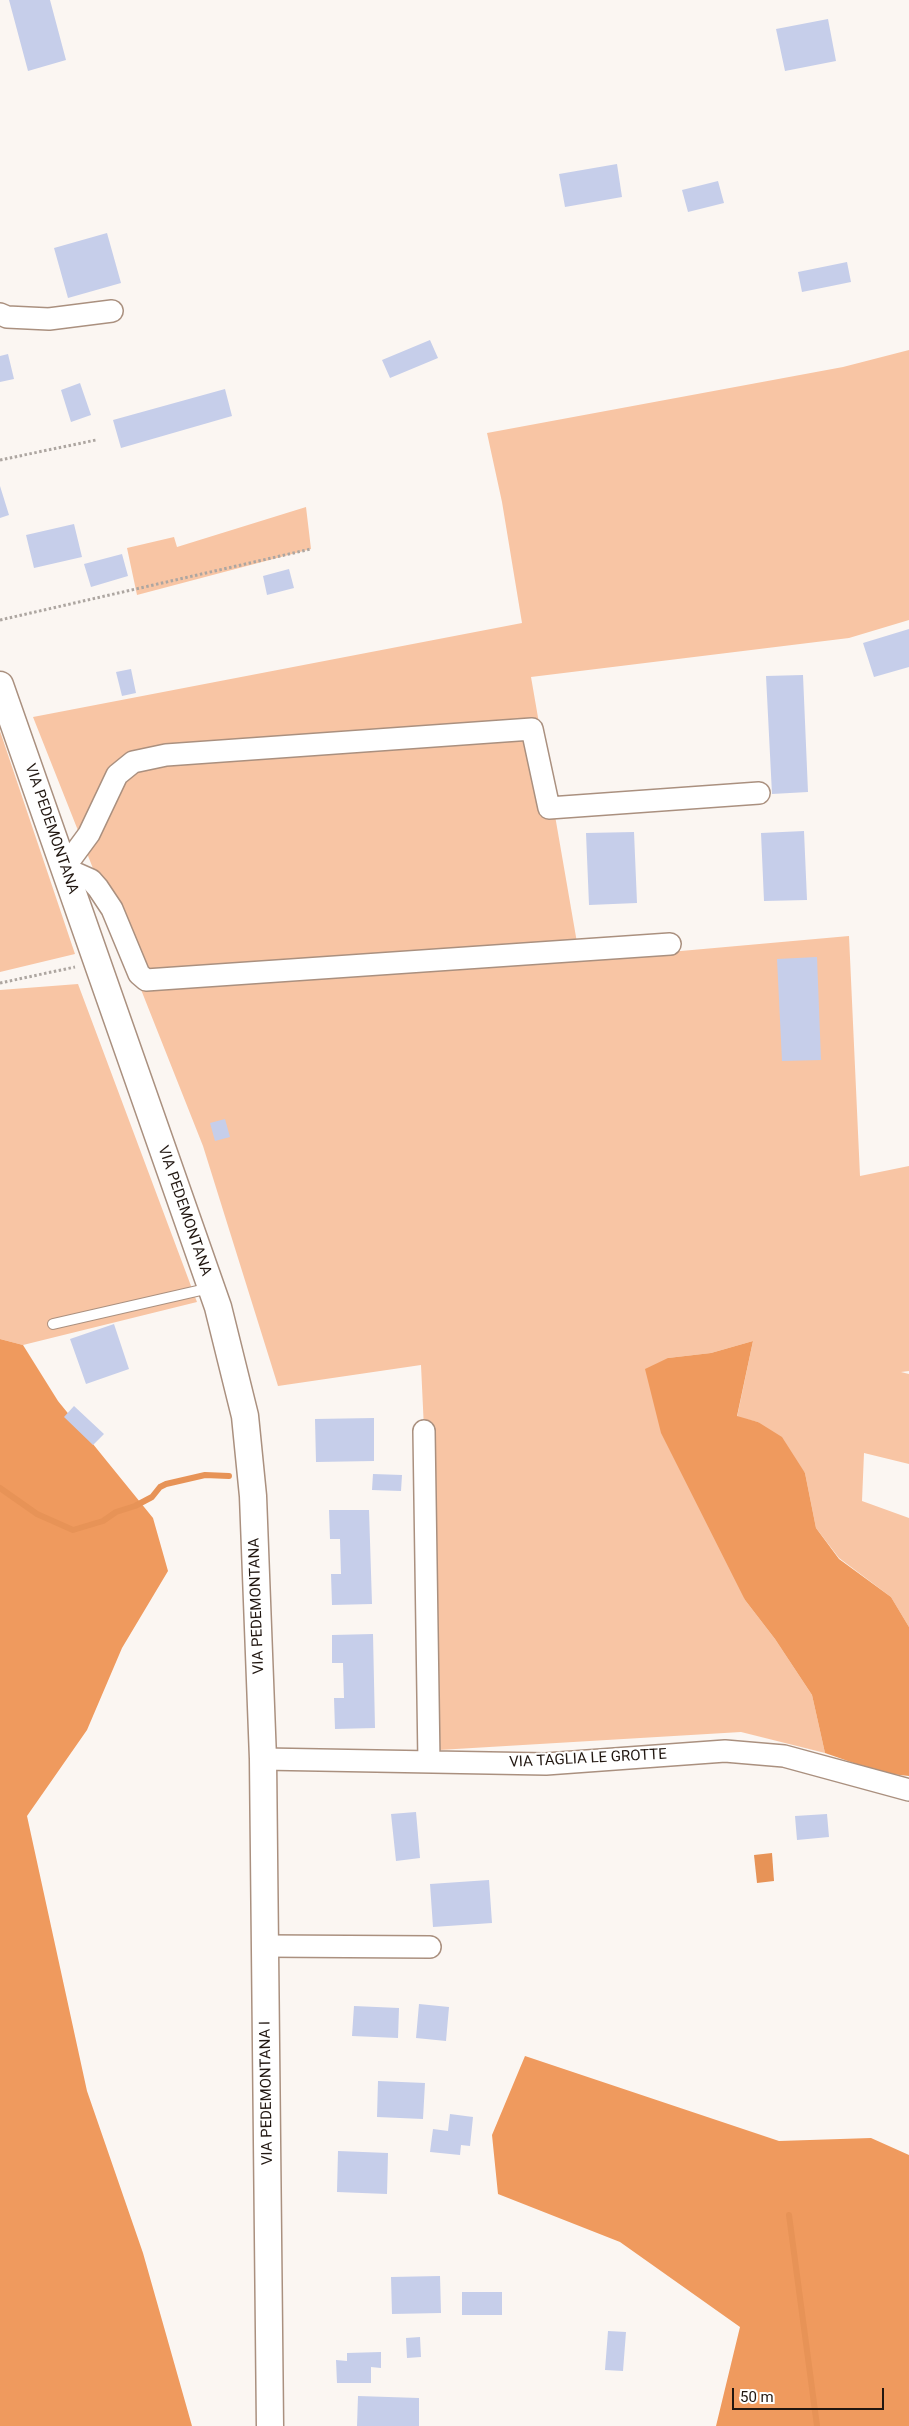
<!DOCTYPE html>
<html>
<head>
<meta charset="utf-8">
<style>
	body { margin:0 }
	#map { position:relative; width:909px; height:2426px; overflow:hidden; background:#fbf6f2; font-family:Roboto,sans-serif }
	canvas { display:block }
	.scale { position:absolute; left:732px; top:2388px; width:152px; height:22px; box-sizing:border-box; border:2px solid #211711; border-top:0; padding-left:6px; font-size:15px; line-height:18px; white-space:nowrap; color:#211711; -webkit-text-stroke:4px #fff; paint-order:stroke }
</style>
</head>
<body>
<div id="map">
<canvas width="909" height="2426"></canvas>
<div class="scale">50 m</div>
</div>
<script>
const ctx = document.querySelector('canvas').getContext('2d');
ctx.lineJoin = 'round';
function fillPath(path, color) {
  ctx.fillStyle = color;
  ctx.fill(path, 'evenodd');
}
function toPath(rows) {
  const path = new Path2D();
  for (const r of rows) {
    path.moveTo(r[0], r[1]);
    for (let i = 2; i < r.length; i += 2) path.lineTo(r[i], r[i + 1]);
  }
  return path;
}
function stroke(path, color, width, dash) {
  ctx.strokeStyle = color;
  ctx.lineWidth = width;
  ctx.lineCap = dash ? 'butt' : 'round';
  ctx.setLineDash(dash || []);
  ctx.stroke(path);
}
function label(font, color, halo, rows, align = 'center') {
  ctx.font = font + ' Roboto,sans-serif';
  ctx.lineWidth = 4;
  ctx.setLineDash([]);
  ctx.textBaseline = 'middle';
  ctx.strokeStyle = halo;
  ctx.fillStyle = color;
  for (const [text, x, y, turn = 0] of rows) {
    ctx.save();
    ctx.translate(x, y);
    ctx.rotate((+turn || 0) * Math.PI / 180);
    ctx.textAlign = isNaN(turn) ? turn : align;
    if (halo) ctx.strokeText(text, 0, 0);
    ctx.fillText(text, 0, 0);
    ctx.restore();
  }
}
const green = toPath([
	[909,350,909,620,849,638,531,677,580,960,849,936,860,1176,909,1166,909,1371,901,1372,909,1374,909,1464,864,1453,862,1501,909,1518,909,1627,891,1597,839,1558,816,1528,805,1473,758,1422,737,1417,753,1341,711,1353,668,1358,745,1600,775,1639,812,1695,825,1753,741,1732,439,1750,421,1365,278,1386,203,1146,33,717,522,623,502,502,487,433,843,367],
	[306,507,311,549,137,595,127,548,174,537,177,547],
	[0,731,75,954,0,972],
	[78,984,197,1302,23,1345,0,1339,0,990]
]);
const forest = toPath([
	[0,1339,23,1345,58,1401,153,1518,168,1571,122,1648,87,1730,27,1816,87,2091,143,2253,192,2426,0,2426],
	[753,1341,737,1416,758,1422,782,1437,805,1473,816,1528,839,1559,891,1597,909,1627,909,1776,882,1773,825,1753,812,1695,775,1639,745,1600,661,1433,645,1369,668,1358,711,1353],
	[525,2056,779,2141,871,2138,909,2155,909,2426,716,2426,740,2327,620,2242,498,2194,492,2135]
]);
const water = toPath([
	[772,1853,774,1881,757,1883,754,1855]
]);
const stream = toPath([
	[0,1488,37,1514,73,1530,103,1521,116,1512,135,1506,152,1497,160,1487,166,1484,205,1475,229,1476],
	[789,2215,817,2426]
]);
const building = toPath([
	[9,0,50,0,66,60,28,71],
	[828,19,836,61,785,71,776,29],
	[617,164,622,197,565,207,559,174],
	[718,181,724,203,688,212,682,190],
	[107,233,121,283,68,298,54,248],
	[847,262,851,282,802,292,798,272],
	[430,340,438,358,390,378,382,360],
	[8,354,14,379,0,382,0,356],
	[80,383,91,415,71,422,61,390],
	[225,389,232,416,121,448,113,420],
	[0,486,9,515,0,518],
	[74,524,82,557,34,568,26,535],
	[122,554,128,576,91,587,84,564],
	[289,569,294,588,267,595,263,576],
	[909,629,909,667,874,677,863,643],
	[131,669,136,693,122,696,116,672],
	[803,675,808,792,772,794,766,676],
	[804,831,807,900,764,901,761,833],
	[634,832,637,903,589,905,586,833],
	[817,957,821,1060,782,1061,777,959],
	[225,1119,230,1137,215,1141,210,1123],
	[114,1324,129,1369,86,1384,70,1339],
	[74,1406,104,1434,93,1445,64,1417],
	[374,1418,374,1461,316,1462,315,1419],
	[373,1474,402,1475,401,1491,372,1490],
	[329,1510,369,1510,372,1604,332,1605,331,1574,341,1574,340,1539,330,1539],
	[373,1634,375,1728,335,1729,334,1698,344,1698,343,1663,332,1663,332,1635],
	[416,1812,420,1858,396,1861,391,1814],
	[827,1814,829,1837,797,1840,795,1816],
	[489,1880,492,1923,433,1927,430,1884],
	[419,2004,449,2007,446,2041,416,2038],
	[354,2006,399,2008,398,2038,352,2036],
	[378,2081,425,2083,423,2119,377,2117],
	[450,2114,473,2117,470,2146,461,2145,460,2155,430,2152,433,2129,448,2131],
	[338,2151,388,2153,387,2194,337,2192],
	[440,2276,441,2313,392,2314,391,2277],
	[462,2292,502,2292,502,2315,462,2315],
	[608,2331,626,2332,623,2371,605,2370],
	[420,2337,421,2357,407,2358,406,2338],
	[381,2352,381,2368,371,2367,371,2383,337,2383,336,2360,347,2361,347,2353],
	[358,2396,419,2398,419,2426,357,2426]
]);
const path = toPath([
	[0,460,96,440],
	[0,620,311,549],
	[0,983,75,967]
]);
const service = toPath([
	[53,1324,210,1288]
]);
const minor = toPath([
	[0,314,7,317,49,319,112,311],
	[670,944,146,980,139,974,112,909,98,888,91,880,64,868,89,834,117,775,133,762,166,755,532,729,549,808,759,793],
	[424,1431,429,1762],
	[263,1759,546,1764,725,1751,784,1756,909,1790],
	[265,1946,430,1947]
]);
const tertiary = toPath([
	[0,685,218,1307,245,1416,253,1496,263,1759,270,2426]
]);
const streetNames = [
	["VIA PEDEMONTANA",51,829,71],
	["VIA PEDEMONTANA",184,1211,71],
	["VIA PEDEMONTANA",257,1606,-92],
	["VIA TAGLIA LE GROTTE",588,1759,-3],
	["VIA PEDEMONTANA I",267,2093,-91]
];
fillPath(green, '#f8c5a4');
fillPath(forest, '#ef9a5e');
fillPath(water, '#e79357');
stroke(stream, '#e79357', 6);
fillPath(building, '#c6ceea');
stroke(service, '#aa907f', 12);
stroke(minor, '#aa907f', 24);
stroke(tertiary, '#aa907f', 29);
stroke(path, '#ada6a1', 3, [2.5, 2.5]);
stroke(service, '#fff', 10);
stroke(minor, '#fff', 21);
stroke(tertiary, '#fff', 26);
label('15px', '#211711', '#fff', streetNames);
</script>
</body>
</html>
